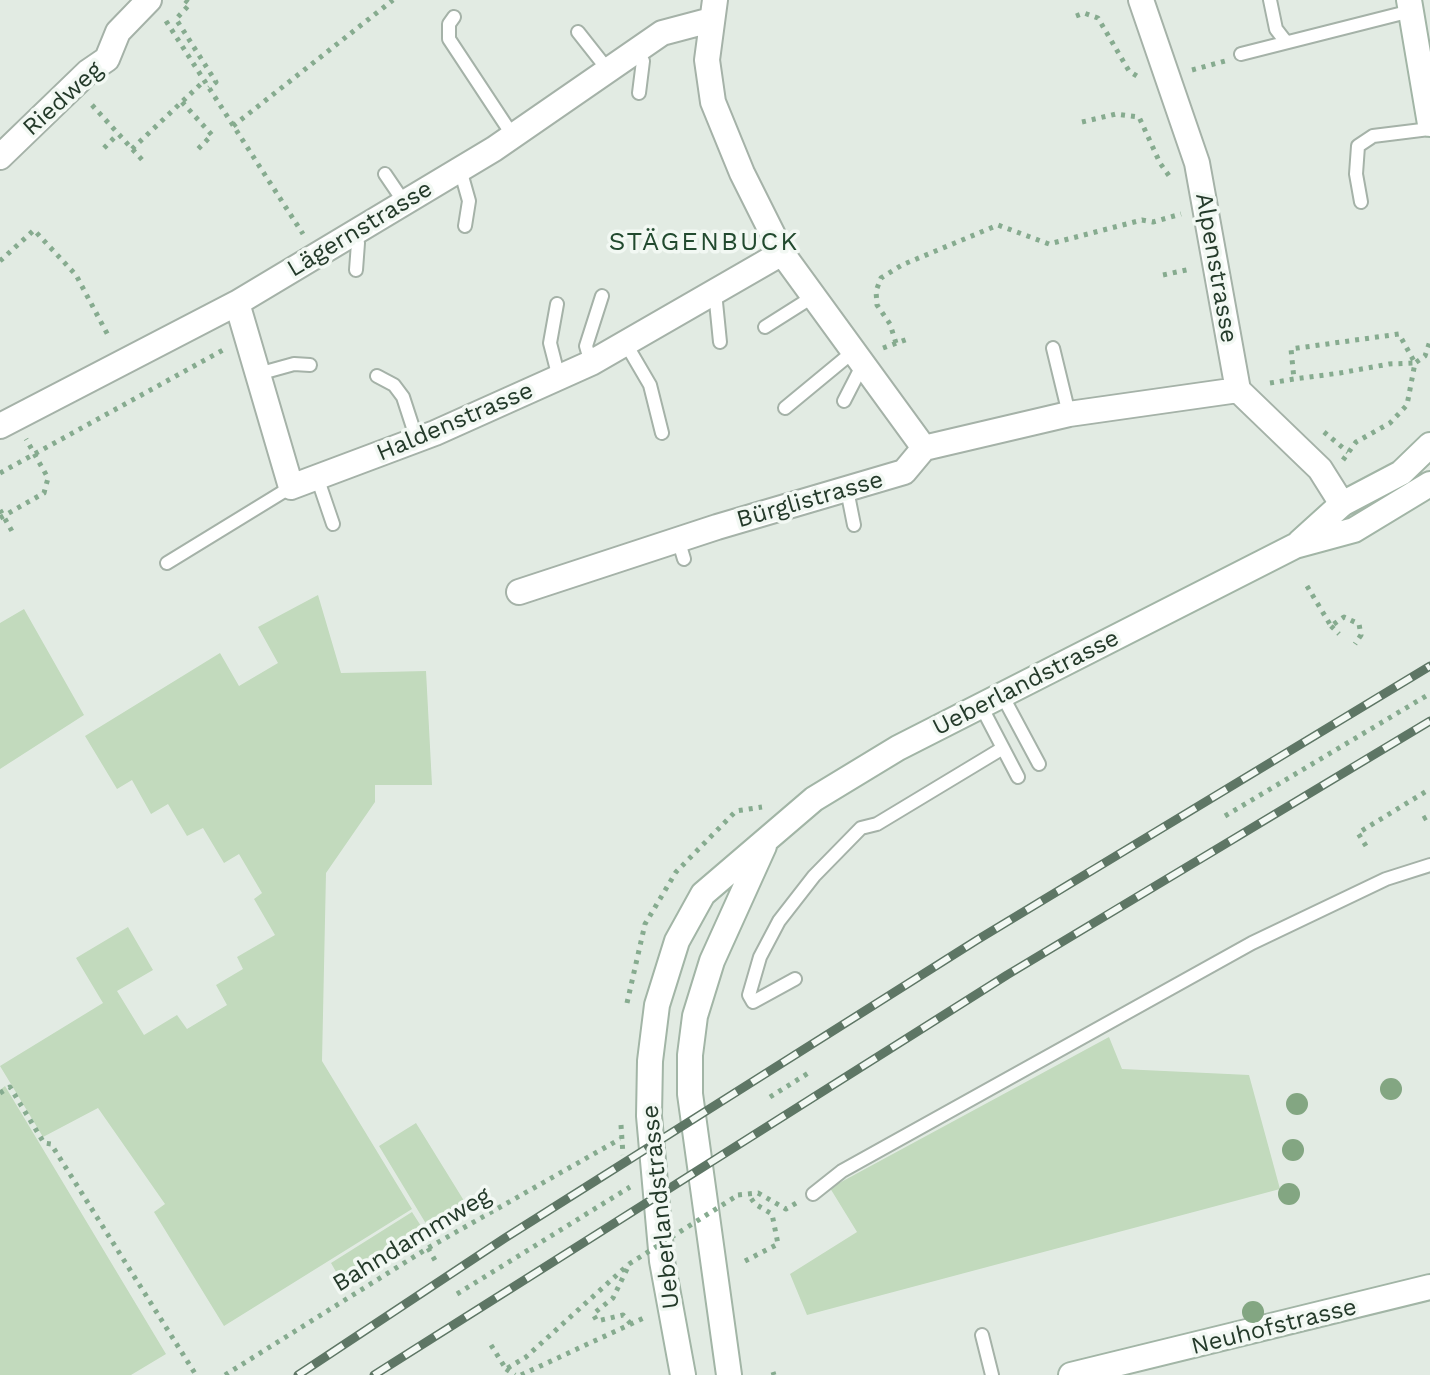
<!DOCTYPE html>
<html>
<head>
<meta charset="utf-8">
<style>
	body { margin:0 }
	canvas { display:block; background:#e2ebe3 }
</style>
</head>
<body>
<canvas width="1430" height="1375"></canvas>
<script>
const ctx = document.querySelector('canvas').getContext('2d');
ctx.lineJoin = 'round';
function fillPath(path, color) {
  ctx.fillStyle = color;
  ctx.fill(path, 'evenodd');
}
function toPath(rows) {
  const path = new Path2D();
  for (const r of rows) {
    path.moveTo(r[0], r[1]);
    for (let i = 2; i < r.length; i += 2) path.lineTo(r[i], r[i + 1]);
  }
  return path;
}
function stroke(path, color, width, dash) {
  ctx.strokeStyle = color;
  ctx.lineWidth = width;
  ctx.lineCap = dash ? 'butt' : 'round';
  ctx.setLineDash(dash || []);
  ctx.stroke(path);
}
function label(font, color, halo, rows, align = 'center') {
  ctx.font = font + ' "Work Sans",sans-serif';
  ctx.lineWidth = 7;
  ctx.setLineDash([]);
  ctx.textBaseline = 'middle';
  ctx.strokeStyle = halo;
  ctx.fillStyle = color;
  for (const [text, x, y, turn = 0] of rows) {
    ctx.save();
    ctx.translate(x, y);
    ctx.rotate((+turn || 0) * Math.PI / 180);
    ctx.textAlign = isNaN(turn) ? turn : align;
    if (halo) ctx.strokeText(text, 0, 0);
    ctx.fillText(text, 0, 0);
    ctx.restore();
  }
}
const green = toPath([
	[318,595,341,673,426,671,432,785,375,785,375,802,326,873,322,1061,412,1209,224,1326,154,1212,165,1204,98,1108,43,1137,0,1066,103,1003,76,958,128,927,153,970,117,991,144,1035,177,1015,187,1029,227,1005,216,985,243,969,237,957,275,935,254,899,262,893,239,854,224,863,203,828,187,836,168,804,151,814,132,780,117,789,85,736,220,653,239,686,278,663,258,627],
	[24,609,84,715,0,769,0,623],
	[1109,1037,1122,1069,1249,1075,1280,1189,807,1315,790,1274,857,1232,830,1188],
	[5,1086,166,1354,131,1375,0,1375,0,1090],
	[416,1123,466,1204,428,1227,379,1146],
	[412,1212,421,1226,339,1277,331,1263]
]);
const path = toPath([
	[185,0,190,4,176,19,216,82,209,88],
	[1076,16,1084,13,1098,18,1129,71,1140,78],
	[166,21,303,234],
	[1192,70,1225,61],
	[182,102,212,135,198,149],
	[92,105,145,163],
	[1082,122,1116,114,1139,117,1160,163,1172,180],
	[233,126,393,0],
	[104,148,118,134],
	[132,149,204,81],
	[0,261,34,230,76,275,110,339],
	[1163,275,1191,269],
	[896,343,890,324,877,305,876,291,881,278,902,265,998,225,1049,244,1142,220,1153,222,1181,214],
	[883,348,908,339],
	[1270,383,1294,379,1340,373,1389,364,1415,363,1399,334,1291,349,1294,379],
	[1324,432,1348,452],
	[1343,460,1356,442,1390,423,1407,405,1415,363,1425,356,1430,341],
	[0,473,223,350],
	[0,518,44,493,48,478,26,439],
	[1307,586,1331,626,1344,617,1359,624,1361,635,1355,644],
	[1331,626,1339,634],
	[1225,816,1426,696],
	[1423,819,1430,815],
	[1366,846,1358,833,1430,789],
	[627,1003,645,924,676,872,736,811,762,807],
	[0,1093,10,1087,44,1143,51,1144,196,1375],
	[770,1097,810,1072],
	[621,1125,623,1155],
	[738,1195,758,1193,786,1209,798,1202],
	[428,1248,436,1262],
	[745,1261,778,1244,772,1214,755,1204,748,1194],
	[627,1269,613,1298,593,1314,597,1321,623,1315,631,1324],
	[457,1294,630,1187],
	[491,1345,506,1369,526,1357,629,1264],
	[506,1369,515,1375],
	[773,1372,774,1375],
	[225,1375,428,1248,620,1139],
	[521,1375,646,1317]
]);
const lane = toPath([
	[1270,0,1276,29,1286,42],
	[454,17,449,24,449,39,513,136],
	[578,32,608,70],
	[637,51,643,61,639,93],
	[1241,54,1411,11],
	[460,169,469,201,465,226],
	[385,174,404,202],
	[1361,202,1356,174,1358,146,1373,136,1430,129],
	[352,233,358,243,356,270],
	[715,292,720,342],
	[557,304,550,343,559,378],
	[765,327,814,296],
	[626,344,650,385,662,433],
	[1053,348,1069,414],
	[591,363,586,346,602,296],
	[258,374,294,364,310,365],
	[377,376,394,385,403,397,417,440],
	[844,401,863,364],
	[785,408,854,351],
	[317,477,333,524],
	[847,490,854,525],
	[678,539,684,559],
	[167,563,291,487],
	[1002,695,1039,764],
	[981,706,1018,777],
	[795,979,753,1002,749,995,760,957,779,921,814,876,861,828,877,824,1003,748],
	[813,1194,842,1171,1252,943,1386,879,1430,865],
	[982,1335,992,1375]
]);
const street = toPath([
	[715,0,707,60,713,102,742,173,782,253,924,448],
	[1141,0,1197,163,1238,390,1320,469,1342,504],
	[0,157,88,72,107,59,118,32,149,0],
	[237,303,291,487,435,433,591,363,782,253],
	[0,426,237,303,494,149,662,33,711,20],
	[519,592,717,527,904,472,924,448,1069,414,1238,390]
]);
const secondary = toPath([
	[1409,0,1430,124],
	[1300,542,1342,504,1401,473,1430,445],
	[683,1375,662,1261,649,1116,650,1061,657,1005,677,941,703,894,814,799,898,748,1295,546,1354,530,1430,484],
	[729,1375,690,1094,690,1055,695,1016,712,961,764,846],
	[1071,1375,1430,1287]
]);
const rail = toPath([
	[298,1375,505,1238,977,940,1430,666],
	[374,1375,1007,975,1430,721]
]);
const pathBridge = toPath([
	[0,510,13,533],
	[629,1264,738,1195]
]);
const trees = [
	[1391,1089],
	[1297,1104],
	[1293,1150],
	[1289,1194],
	[1253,1312]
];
const streetNames = [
	["Riedweg",63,99,-42],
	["Lägernstrasse",360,229,-31],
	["Alpenstrasse",1216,268,80],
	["Haldenstrasse",455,422,-23],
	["Bürglistrasse",810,500,-16],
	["Ueberlandstrasse",1026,683,-27],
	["Ueberlandstrasse",661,1207,-96],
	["Bahndammweg",412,1240,-31],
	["Neuhofstrasse",1274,1327,-14]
];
const neighbourhoodNames = [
	["STÄGENBUCK",704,242]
];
fillPath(green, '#c2dabd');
stroke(lane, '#a5b2a8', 16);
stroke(street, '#a5b2a8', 28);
stroke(secondary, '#a2b5a6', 28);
stroke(path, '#86ab8f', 5, [4, 6]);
stroke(lane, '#fff', 12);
stroke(street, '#fff', 24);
stroke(secondary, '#fff', 24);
stroke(rail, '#5e7665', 9);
stroke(rail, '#f2f8f3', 6, [18]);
stroke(pathBridge, '#86ab8f', 5, [4, 6]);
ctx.fillStyle = '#83a682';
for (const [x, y] of trees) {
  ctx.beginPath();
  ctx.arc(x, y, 11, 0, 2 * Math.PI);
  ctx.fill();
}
label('24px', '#243a2a', '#f2f8f3', streetNames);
ctx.letterSpacing = '2px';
label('26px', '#224a2f', '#f2f8f3', neighbourhoodNames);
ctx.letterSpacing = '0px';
</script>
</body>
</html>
